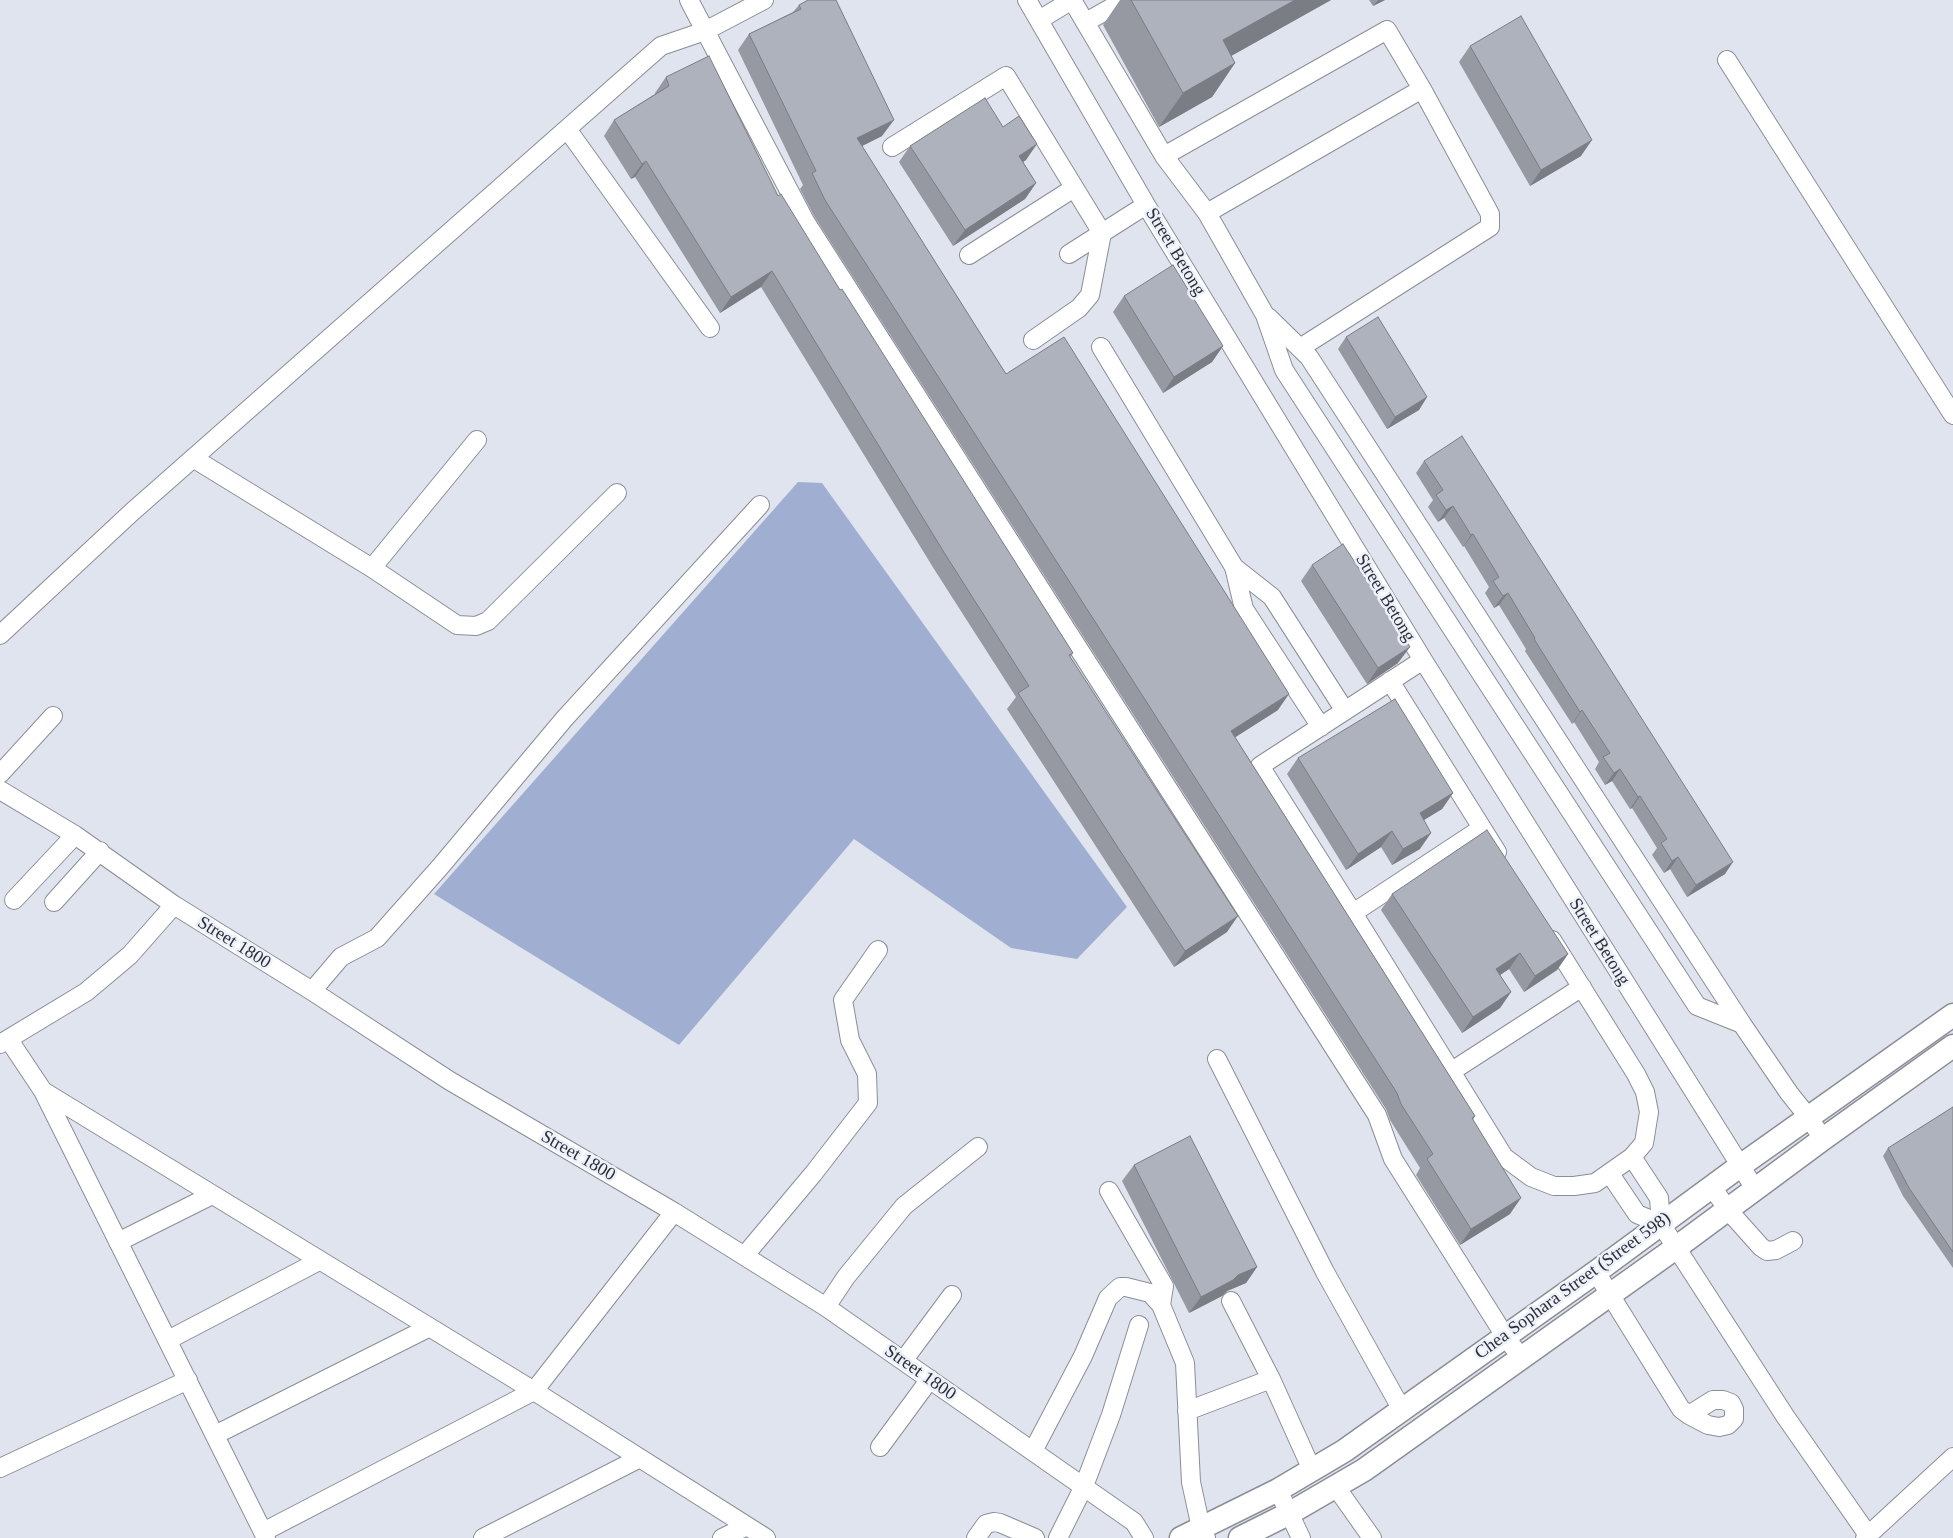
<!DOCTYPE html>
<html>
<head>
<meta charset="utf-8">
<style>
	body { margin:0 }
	canvas { display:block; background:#e0e4ee }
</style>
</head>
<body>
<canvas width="1953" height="1538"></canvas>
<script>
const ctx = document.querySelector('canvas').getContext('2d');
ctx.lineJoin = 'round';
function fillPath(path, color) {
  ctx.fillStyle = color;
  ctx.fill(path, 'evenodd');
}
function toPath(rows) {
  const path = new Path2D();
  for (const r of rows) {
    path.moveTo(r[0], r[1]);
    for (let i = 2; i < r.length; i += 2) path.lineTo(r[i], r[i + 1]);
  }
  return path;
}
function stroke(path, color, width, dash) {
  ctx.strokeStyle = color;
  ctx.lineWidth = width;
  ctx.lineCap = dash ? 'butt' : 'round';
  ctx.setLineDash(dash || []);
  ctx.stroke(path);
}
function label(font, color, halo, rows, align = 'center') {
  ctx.font = font + ' "Times New Roman",serif';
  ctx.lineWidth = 5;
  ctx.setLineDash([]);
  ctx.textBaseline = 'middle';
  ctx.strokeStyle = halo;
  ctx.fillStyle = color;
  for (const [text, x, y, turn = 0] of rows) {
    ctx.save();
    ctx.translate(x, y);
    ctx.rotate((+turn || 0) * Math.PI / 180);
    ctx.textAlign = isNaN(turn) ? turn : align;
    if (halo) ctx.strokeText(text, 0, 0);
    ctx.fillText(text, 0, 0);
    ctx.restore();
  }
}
const water = toPath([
	[798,482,822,483,1127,907,1077,959,1011,948,854,839,679,1045,434,894]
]);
const minor = toPath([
	[689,0,805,221,1377,1115,1393,1159,1505,1336,1522,1359],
	[1027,0,1146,205,1423,660,1755,1189],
	[1072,0,1164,156,1207,213,1265,315,1284,370,1697,1006,1742,1024],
	[1039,20,1072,0],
	[1086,22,1125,0],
	[1727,60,1953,415],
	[567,129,710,328],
	[892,147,1006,76,1102,233,1090,295,1079,308,1033,340],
	[1164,156,1387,30,1422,89,1490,214,1490,227,1300,348],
	[1207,213,1422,89],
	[1069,254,1146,205],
	[969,255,1074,188],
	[1268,317,1309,357,1742,1024,1789,1093,1809,1118,1823,1139],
	[1101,347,1234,567,1244,609,1321,727],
	[193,458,372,568,457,625,476,626,488,621,617,493],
	[1234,567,1272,597,1345,711],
	[372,568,477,440],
	[0,635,132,512,661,46,705,31,764,0],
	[1390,681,1497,852],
	[0,774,53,716],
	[0,790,75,835,174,905,312,991,450,1081,674,1212,826,1307,1134,1522,1144,1538],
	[1482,828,1353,913,1504,1157,1531,1177,1554,1186,1574,1186,1595,1183,1632,1157,1644,1143,1649,1112,1645,1092,1636,1074,1552,940],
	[14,900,75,835],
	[54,902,100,851],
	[1353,913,1260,766,1423,660],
	[312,991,341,957,377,938,440,867,565,718,760,505],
	[9,1040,43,1091,266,1538],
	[0,1044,86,992,130,955,174,905],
	[1217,1059,1325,1272,1402,1410],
	[1452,1071,1582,987],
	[43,1091,534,1391,766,1538],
	[1632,1157,1659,1198,1661,1224,1785,1416,1868,1535],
	[1610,1174,1637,1214,1661,1224],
	[1712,1187,1728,1210,1761,1247,1767,1251,1776,1250,1793,1241],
	[1109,1191,1164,1286,1161,1305],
	[118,1242,212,1195],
	[745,1255,813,1174,868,1103,867,1074,850,1040,843,1000,878,950],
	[1596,1272,1681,1409,1689,1415,1708,1425,1719,1427,1728,1425,1734,1419,1734,1409,1731,1403,1723,1400,1713,1400,1689,1415],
	[1231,1301,1271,1379,1312,1470],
	[826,1307,846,1277,904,1206,978,1147],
	[168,1340,319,1261],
	[903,1361,952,1295],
	[1187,1411,1271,1379],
	[215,1435,428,1328],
	[880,1447,930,1379],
	[1033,1451,1083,1356,1108,1298,1120,1287,1126,1287,1150,1293,1161,1305,1185,1363,1191,1482,1201,1528,1206,1538],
	[0,1468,188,1380],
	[1336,1487,1372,1538],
	[1278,1490,1301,1538],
	[263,1532,534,1391,674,1212],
	[483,1538,640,1458],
	[722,1538,747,1526],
	[976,1538,986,1524,994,1522,1000,1523,1035,1538],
	[1058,1538,1084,1486,1111,1415,1139,1325],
	[1865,1538,1953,1457]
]);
const major = toPath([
	[1181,1538,1278,1490,1344,1451,1596,1272,1740,1166,1953,1015],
	[1240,1538,1290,1513,1364,1470,1677,1247,1823,1139,1953,1046]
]);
const wall = toPath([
	[1120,0,1331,0,1231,56,1235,63,1212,97,1159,127,1103,25],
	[1369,0,1385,0,1373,6],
	[799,5,882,136,862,146,1006,374,1278,710,1235,737,1475,1116,1473,1120,1510,1214,1460,1245,1416,1175,1420,1168,1390,1120,1386,1109,814,216,800,189,803,185,738,50,749,34,793,12],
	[1470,46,1581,156,1530,186,1459,62],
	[666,77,778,196,840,290,1073,653,1070,657,1227,932,1174,967,1007,709,1016,697,934,569,761,287,720,313,635,177,631,179,604,136,614,120,655,94,655,93],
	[1003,127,1026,160,1023,162,1036,183,1025,199,953,246,899,162,910,146],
	[1124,296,1223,346,1212,362,1163,393,1113,312],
	[1346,337,1427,397,1419,410,1387,429,1338,349],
	[1424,461,1725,874,1687,897,1670,869,1664,873,1652,855,1657,848,1632,808,1630,809,1612,781,1605,785,1595,769,1599,762,1574,722,1572,724,1525,651,1526,649,1499,605,1494,608,1485,593,1489,587,1464,546,1463,547,1444,518,1438,522,1428,507,1433,500,1416,473],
	[1312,565,1398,663,1367,684,1301,581],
	[1298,758,1453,793,1442,809,1424,820,1420,849,1392,865,1381,847,1346,870,1287,774],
	[1392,894,1568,954,1557,970,1524,992,1509,969,1500,975,1511,992,1500,1008,1462,1033,1381,910],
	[1953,1107,1953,1268,1903,1196,1883,1156,1888,1148],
	[1134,1165,1257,1267,1246,1283,1227,1291,1222,1296,1189,1313,1122,1181]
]);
const shadedWall = toPath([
	[1295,0,1331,0,1199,74,1223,40],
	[1378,0,1385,0,1373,6],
	[1235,63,1212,97,1159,127,1183,93],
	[894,120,882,136,846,154,857,138],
	[1592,140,1581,156,1530,186,1541,170],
	[1037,144,1026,160,1007,172,1019,156],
	[646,161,635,177,631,179,642,164],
	[1036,183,1025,199,953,246,965,230],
	[772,271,761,287,720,313,731,297],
	[1223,346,1212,362,1163,393,1174,377],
	[1427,397,1419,410,1387,429,1395,417],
	[1453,506,1444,518,1438,522,1446,510],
	[1473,534,1464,546,1463,547,1471,535],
	[1508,593,1499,605,1494,608,1503,596],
	[1410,647,1398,663,1367,684,1378,668],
	[1289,694,1278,710,1220,747,1231,731],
	[1582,710,1574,722,1572,724,1580,712],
	[1620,769,1612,781,1605,785,1614,773],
	[1453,793,1442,809,1409,829,1420,813],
	[1640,796,1632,808,1630,809,1638,797],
	[1392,831,1381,847,1346,870,1358,854],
	[1431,833,1420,849,1392,865,1403,849],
	[1678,857,1670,869,1664,873,1672,861],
	[1733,862,1725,874,1687,897,1696,885],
	[1238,916,1227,932,1174,967,1185,951],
	[1520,953,1509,969,1485,985,1496,969],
	[1568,954,1557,970,1524,992,1535,976],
	[1511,992,1500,1008,1462,1033,1473,1017],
	[1521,1198,1510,1214,1460,1245,1471,1229],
	[1257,1267,1246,1283,1227,1291,1222,1296,1189,1313,1201,1297,1238,1275]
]);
const building = toPath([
	[808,0,836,0,894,120,857,138,1006,374,1064,337,1289,694,1231,731,1475,1116,1472,1118,1521,1198,1471,1229,1427,1159,1433,1154,1401,1104,1397,1093,825,200,812,173,816,171,749,34,801,9,799,5,808,0],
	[1131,0,1295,0,1223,40,1235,63,1183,93,1131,0],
	[1521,16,1592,140,1541,170,1470,46,1521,16],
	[709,56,778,196,781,194,840,290,842,289,1073,653,1069,655,1238,916,1185,951,1018,693,1029,686,945,554,772,271,731,297,646,161,642,164,614,120,669,86,666,77,709,56],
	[985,98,1003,127,1019,116,1037,144,1019,156,1036,183,965,230,910,146,985,98],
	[1173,265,1223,346,1174,377,1124,296,1173,265],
	[1378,317,1427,397,1395,417,1346,337,1378,317],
	[1462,436,1733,862,1696,885,1678,857,1672,861,1661,843,1667,839,1640,796,1638,797,1620,769,1614,773,1603,757,1610,753,1582,710,1580,712,1534,639,1535,638,1508,593,1503,596,1493,581,1499,577,1473,534,1471,535,1453,506,1446,510,1436,495,1443,490,1424,461,1462,436],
	[1343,544,1410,647,1378,668,1312,565,1343,544],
	[1395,699,1453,793,1420,813,1431,833,1403,849,1392,831,1358,854,1298,758,1395,699],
	[1487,830,1568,954,1535,976,1520,953,1496,969,1511,992,1473,1017,1392,894,1487,830],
	[1953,1107,1953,1252,1909,1188,1888,1148,1953,1107],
	[1190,1136,1257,1267,1238,1275,1233,1280,1201,1297,1134,1165,1190,1136]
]);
const streetNames = [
	["Street Betong",1175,252,59],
	["Street Betong",1385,598,59],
	["Street Betong",1599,942,58],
	["Street 1800",234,943,32],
	["Street 1800",578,1156,30],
	["Chea Sophara Street (Street 598)",1573,1286,-36],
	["Street 1800",920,1373,35]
];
fillPath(water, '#a0afd1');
stroke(minor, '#8b8e97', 20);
stroke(major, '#8b8e97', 25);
stroke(minor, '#fff', 18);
stroke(major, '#fff', 22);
fillPath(wall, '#9699a2');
fillPath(shadedWall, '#7a7d84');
fillPath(building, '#aeb2bc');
stroke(building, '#7a7d84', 1);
label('18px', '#2c2e32', '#edf1fb', streetNames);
</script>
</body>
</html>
